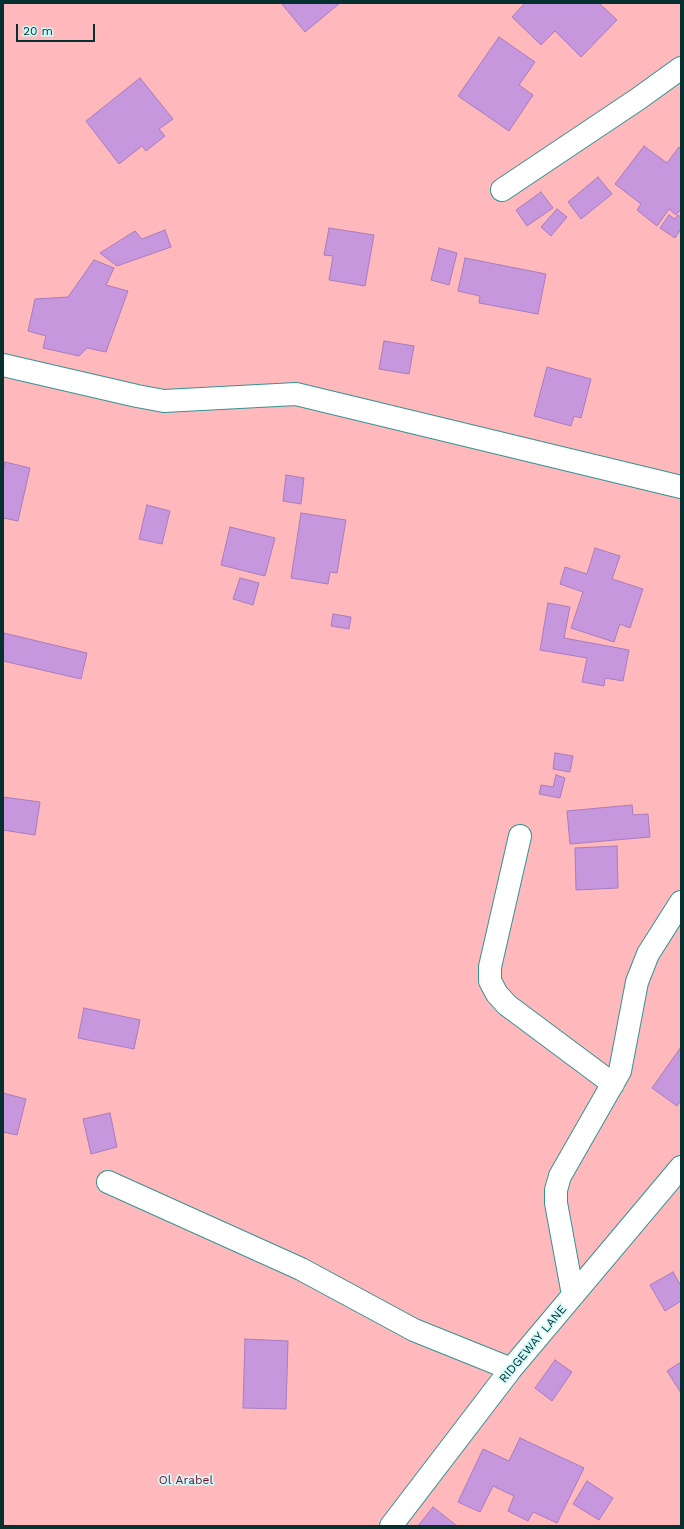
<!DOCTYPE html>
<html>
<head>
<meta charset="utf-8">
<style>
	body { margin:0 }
	#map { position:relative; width:684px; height:1529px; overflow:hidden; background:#82fbfa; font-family:"Work Sans",sans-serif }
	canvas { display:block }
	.frame { position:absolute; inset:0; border:4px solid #063030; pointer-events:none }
	.scale { position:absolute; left:16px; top:24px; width:79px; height:18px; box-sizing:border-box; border:2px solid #063030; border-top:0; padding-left:5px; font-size:12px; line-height:14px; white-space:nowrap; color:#063030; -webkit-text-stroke:3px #d0fbfa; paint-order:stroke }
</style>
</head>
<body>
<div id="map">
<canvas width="684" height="1529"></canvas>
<div class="frame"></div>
<div class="scale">20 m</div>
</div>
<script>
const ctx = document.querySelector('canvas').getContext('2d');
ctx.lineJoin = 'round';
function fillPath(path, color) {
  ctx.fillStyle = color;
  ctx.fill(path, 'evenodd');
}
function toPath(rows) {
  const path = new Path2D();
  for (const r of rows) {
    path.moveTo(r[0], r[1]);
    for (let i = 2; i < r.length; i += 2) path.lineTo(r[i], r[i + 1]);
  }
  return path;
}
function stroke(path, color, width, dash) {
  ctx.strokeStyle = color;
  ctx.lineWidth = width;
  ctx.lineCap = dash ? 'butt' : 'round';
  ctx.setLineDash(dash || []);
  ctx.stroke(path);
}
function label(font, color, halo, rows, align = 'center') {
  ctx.font = font + ' "Work Sans",sans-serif';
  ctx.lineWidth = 3.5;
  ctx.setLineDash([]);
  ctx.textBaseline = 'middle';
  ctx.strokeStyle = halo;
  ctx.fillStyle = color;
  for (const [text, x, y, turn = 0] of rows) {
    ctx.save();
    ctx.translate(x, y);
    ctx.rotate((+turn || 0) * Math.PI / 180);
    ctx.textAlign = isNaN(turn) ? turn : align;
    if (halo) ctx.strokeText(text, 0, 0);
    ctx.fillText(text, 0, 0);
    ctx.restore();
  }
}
const green = toPath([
	[3,3,681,3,681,1526,3,1526]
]);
const building = toPath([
	[281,3,340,3,305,32,281,3],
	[525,3,599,3,617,20,581,57,555,31,541,45,512,17,525,3],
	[499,37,535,62,519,85,533,95,509,131,458,96,499,37],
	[140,78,173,119,159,129,165,136,146,151,142,146,119,164,86,121,140,78],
	[644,146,667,163,679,147,681,149,681,209,676,215,669,209,657,226,637,210,641,204,615,184,644,146],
	[598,177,612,194,581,219,568,202,598,177],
	[541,192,553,208,527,226,516,210,541,192],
	[557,209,567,217,551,236,541,227,557,209],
	[669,215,675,219,678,215,681,217,681,229,675,238,660,228,669,215],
	[329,228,374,235,365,286,329,280,333,256,324,255,329,228],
	[165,230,171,247,117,266,100,253,135,231,142,239,165,230],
	[439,248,457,253,449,285,431,280,439,248],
	[465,258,546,274,538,314,479,303,480,296,458,291,465,258],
	[94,260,114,268,106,285,128,291,106,352,87,348,79,356,43,348,46,336,28,331,35,299,68,297,94,260],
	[384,341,414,346,409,374,379,369,384,341],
	[547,367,591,379,581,418,574,416,571,426,534,416,547,367],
	[5,462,30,468,18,521,3,518,3,472,5,462],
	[286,475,304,478,301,504,283,501,286,475],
	[147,505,170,511,162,544,139,539,147,505],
	[301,513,346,520,337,573,330,572,328,584,291,578,301,513],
	[230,527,275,538,265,576,221,565,230,527],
	[595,548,620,556,612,579,643,589,630,628,620,624,614,642,571,628,583,592,560,584,565,567,587,574,595,548],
	[240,578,259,583,253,605,233,599,240,578],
	[548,603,570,607,564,638,629,650,623,681,605,678,604,686,582,682,587,658,540,650,548,603],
	[333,614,351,617,349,629,331,626,333,614],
	[4,633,87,653,81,679,3,661,4,633],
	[555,753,573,756,570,772,553,769,555,753],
	[556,775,565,778,560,798,539,794,541,785,553,787,556,775],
	[3,797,40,802,35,835,3,830,3,797],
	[632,805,633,815,648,814,650,837,570,844,567,811,632,805],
	[617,846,618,888,576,890,575,848,617,846],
	[84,1008,140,1020,134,1049,78,1038,84,1008],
	[681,1047,681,1100,677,1106,652,1088,681,1047],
	[3,1093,26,1099,17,1135,3,1132,3,1093],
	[110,1113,117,1147,91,1154,83,1119,110,1113],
	[673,1272,681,1286,681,1301,665,1311,650,1285,673,1272],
	[245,1339,288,1341,286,1409,243,1408,245,1339],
	[555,1360,572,1372,552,1401,535,1388,555,1360],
	[681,1362,681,1393,667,1371,681,1362],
	[520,1438,584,1468,557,1523,533,1512,528,1521,508,1511,514,1496,493,1486,480,1512,458,1502,483,1449,509,1461,520,1438],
	[587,1481,613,1498,599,1520,573,1504,587,1481],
	[433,1507,457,1526,418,1526,433,1507]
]);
const street = toPath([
	[502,190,638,99,681,68],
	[3,365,137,396,164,401,296,394,681,487],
	[520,836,490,967,490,981,497,994,507,1005,613,1084],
	[108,1182,301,1269,414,1330,511,1369],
	[573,1295,556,1203,556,1190,560,1176,620,1071,637,982,648,954,681,902],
	[391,1526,511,1369,681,1167]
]);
const streetNames = [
	["RIDGEWAY LANE",533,1344,-50]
];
const parkNames = [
	["Ol Arabel",186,1480]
];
fillPath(green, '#ffb9bd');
fillPath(building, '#c697dd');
stroke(building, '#a97cbf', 1);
stroke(street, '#339392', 24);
stroke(street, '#fff', 22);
label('12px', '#063030', '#d0fbfa', streetNames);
label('12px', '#730d27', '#d0fbfa', parkNames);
</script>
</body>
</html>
